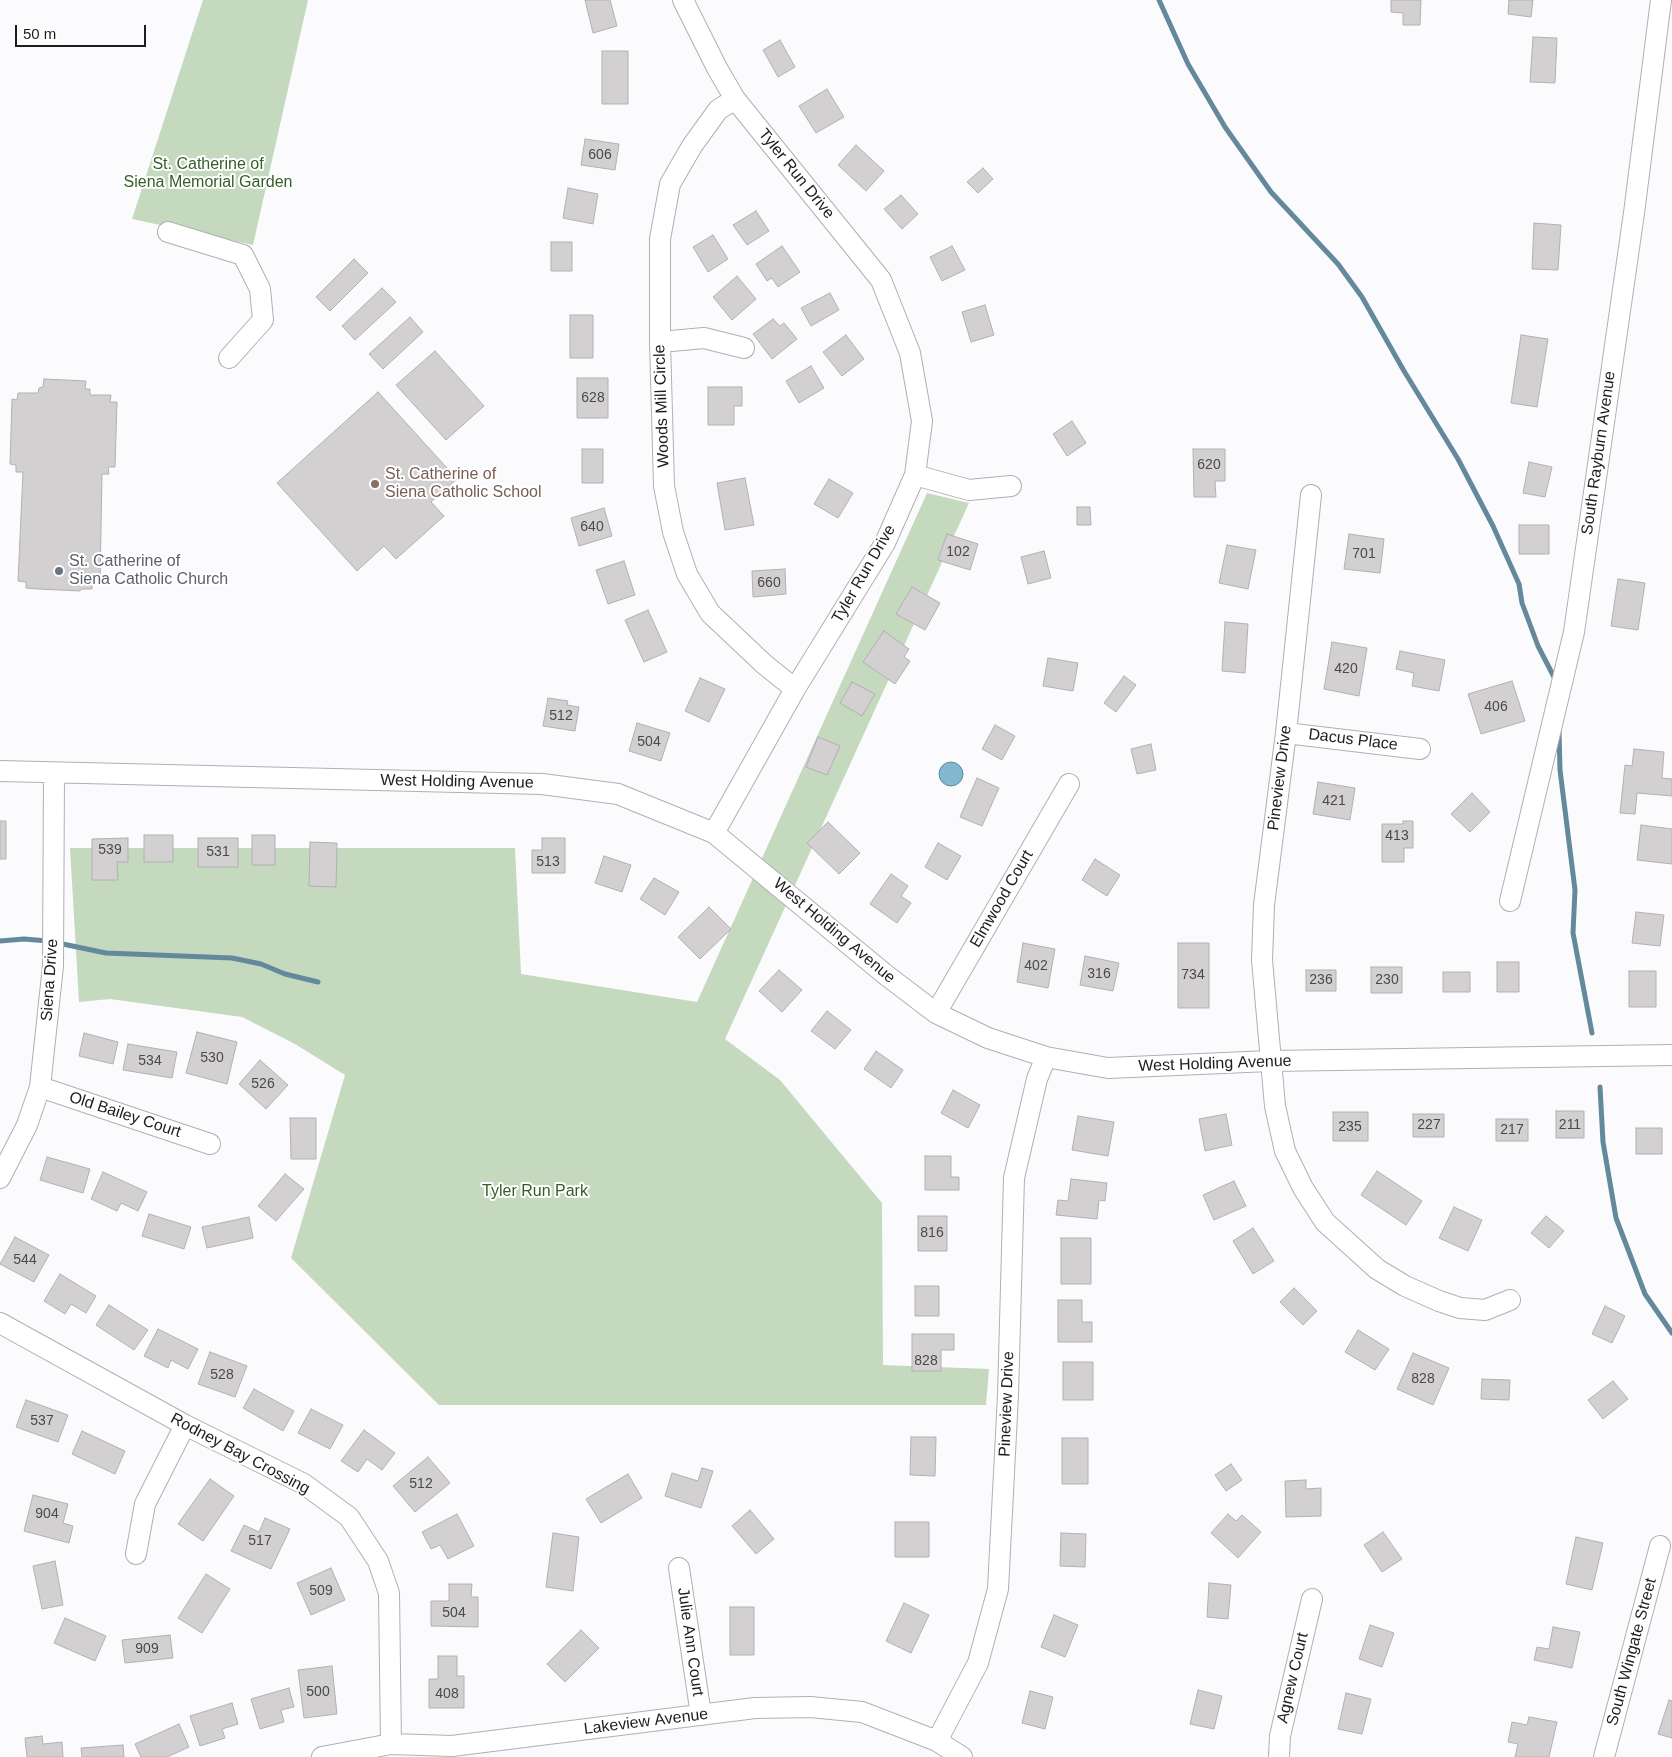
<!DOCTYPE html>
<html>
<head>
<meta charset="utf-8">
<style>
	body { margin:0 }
	#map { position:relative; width:1672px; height:1757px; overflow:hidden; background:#fbfbfe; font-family:Helvetica,sans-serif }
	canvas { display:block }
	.scale { position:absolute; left:15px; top:25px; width:131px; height:22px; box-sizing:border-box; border:2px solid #1d1d1e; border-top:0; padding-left:6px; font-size:15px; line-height:18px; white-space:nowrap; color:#1d1d1e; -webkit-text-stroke:4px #fff; paint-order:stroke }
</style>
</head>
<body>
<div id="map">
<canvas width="1672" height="1757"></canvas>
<div class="scale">50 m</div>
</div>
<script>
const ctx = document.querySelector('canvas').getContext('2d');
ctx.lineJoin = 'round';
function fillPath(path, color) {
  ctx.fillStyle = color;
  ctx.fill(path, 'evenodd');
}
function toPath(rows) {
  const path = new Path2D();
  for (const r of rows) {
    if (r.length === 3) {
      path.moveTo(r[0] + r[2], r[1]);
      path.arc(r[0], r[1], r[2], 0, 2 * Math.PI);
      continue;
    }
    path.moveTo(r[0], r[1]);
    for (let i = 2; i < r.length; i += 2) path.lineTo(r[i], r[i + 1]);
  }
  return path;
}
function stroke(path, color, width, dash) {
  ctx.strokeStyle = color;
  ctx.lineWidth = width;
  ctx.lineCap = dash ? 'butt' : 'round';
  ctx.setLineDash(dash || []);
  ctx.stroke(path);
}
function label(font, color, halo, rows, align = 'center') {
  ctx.font = font + ' Helvetica,sans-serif';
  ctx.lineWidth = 4;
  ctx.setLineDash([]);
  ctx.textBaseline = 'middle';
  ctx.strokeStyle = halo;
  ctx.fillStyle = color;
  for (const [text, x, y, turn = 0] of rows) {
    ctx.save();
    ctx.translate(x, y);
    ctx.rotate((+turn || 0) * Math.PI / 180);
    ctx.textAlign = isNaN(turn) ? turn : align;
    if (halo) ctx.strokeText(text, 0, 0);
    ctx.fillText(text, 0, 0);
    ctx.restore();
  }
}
const green = toPath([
	[203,0,308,0,253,245,132,219],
	[927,493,969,503,725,1039,780,1080,882,1203,883,1365,989,1369,986,1405,439,1405,291,1258,345,1075,295,1044,242,1017,110,999,79,1002,70,848,515,848,521,974,697,1002]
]);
const water = toPath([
	[951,774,12]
]);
const stream = toPath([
	[1159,0,1188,64,1225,127,1271,192,1338,264,1362,297,1404,371,1458,459,1493,526,1519,584,1522,603,1538,646,1554,677],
	[1559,731,1560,770,1575,890,1573,933,1592,1033],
	[0,941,24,939,48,941],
	[58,943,106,953,232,958,261,964,285,974,318,982],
	[1600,1087,1603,1142,1616,1218,1645,1294,1672,1333]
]);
const building = toPath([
	[585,0,610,0,617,26,593,33,585,0],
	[1391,0,1421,0,1420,25,1403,25,1403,13,1391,12,1391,0],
	[1509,0,1533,0,1531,17,1508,14,1509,0],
	[1533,37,1557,38,1555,83,1530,82,1533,37],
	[780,40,795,67,778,77,763,50,780,40],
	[602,51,628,51,628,104,602,104,602,51],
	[827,89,844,117,816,133,799,106,827,89],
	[585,139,619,144,615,170,581,165,585,139],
	[856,145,884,171,866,191,838,165,856,145],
	[983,168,993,179,978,193,967,182,983,168],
	[568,188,598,194,593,224,563,218,568,188],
	[901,195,918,214,902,229,884,209,901,195],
	[756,211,769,231,747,245,733,225,756,211],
	[1534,223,1561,225,1558,270,1532,269,1534,223],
	[713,235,728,259,708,272,693,247,713,235],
	[551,242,572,242,572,271,551,271,551,242],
	[782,246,800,272,778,287,772,278,767,281,756,264,782,246],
	[952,246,965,270,942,281,930,257,952,246],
	[354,259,368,273,330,311,316,297,354,259],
	[737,276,756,299,732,320,713,297,737,276],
	[382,288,396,302,355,340,342,326,382,288],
	[830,293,839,310,811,326,801,308,830,293],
	[985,305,994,335,971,342,962,312,985,305],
	[570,315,593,315,593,358,570,358,570,315],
	[410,317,423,332,383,369,369,354,410,317],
	[773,319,780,326,784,323,797,339,772,359,753,334,773,319],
	[846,335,864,359,842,376,823,352,846,335],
	[1521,335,1548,339,1537,407,1511,403,1521,335],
	[435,351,484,406,446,440,396,385,435,351],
	[811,366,824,388,799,403,786,381,811,366],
	[577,378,608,378,608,418,577,418,577,378],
	[44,379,86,381,85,389,90,389,90,395,111,395,110,402,117,402,115,467,108,467,109,474,102,474,100,583,92,583,92,589,82,589,80,591,38,589,26,588,26,582,18,581,23,472,16,472,16,465,10,464,12,399,17,400,18,393,38,393,39,388,43,387,44,379],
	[708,387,742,387,742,406,734,406,734,425,708,425,708,387],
	[378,392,457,479,431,502,444,516,396,559,384,546,357,571,277,483,378,392],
	[1072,421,1086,443,1067,456,1053,434,1072,421],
	[582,449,603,449,603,483,582,483,582,449],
	[1193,449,1225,449,1225,481,1215,481,1216,497,1194,497,1193,449],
	[1529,462,1552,467,1545,497,1523,493,1529,462],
	[745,478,754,525,725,530,717,483,745,478],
	[829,479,853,493,838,518,814,504,829,479],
	[1077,507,1090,507,1091,525,1077,525,1077,507],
	[604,508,612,536,579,546,571,518,604,508],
	[1519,525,1549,525,1549,554,1519,554,1519,525],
	[947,534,978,544,970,570,938,560,947,534],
	[1349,534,1384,539,1380,573,1344,569,1349,534],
	[1227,545,1256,550,1248,589,1219,583,1227,545],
	[1044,551,1051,578,1028,584,1021,557,1044,551],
	[624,561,635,595,608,604,596,570,624,561],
	[785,569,786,594,753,597,752,571,785,569],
	[1618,579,1645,583,1638,630,1611,626,1618,579],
	[912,587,940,603,925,630,896,614,912,587],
	[648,610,667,652,644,662,625,620,648,610],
	[1225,622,1248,624,1245,673,1222,671,1225,622],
	[884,631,909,649,904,657,910,661,895,684,863,662,884,631],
	[1332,642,1367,648,1359,696,1324,689,1332,642],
	[1400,651,1445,660,1439,691,1412,686,1414,673,1396,669,1400,651],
	[1048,658,1078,663,1073,691,1043,686,1048,658],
	[1124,676,1136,685,1116,712,1104,703,1124,676],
	[700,678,725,689,709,722,685,711,700,678],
	[1512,681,1525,721,1481,734,1468,694,1512,681],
	[852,682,875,694,862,716,840,703,852,682],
	[548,698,568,701,567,705,579,707,575,731,543,726,548,698],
	[637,723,670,733,661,761,629,751,637,723],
	[995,725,1015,736,1002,760,982,749,995,725],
	[818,737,840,746,827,775,806,767,818,737],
	[1151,744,1156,770,1137,774,1131,749,1151,744],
	[1634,749,1664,752,1662,778,1672,779,1672,796,1637,793,1635,814,1620,813,1625,765,1632,766,1634,749],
	[977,778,999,788,982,826,960,817,977,778],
	[1318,782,1355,788,1350,820,1313,814,1318,782],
	[1472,793,1490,812,1470,832,1451,814,1472,793],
	[0,821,6,821,6,859,0,859,0,821],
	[1403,821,1413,821,1413,848,1404,848,1404,862,1382,862,1382,824,1403,824,1403,821],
	[828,822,860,853,839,874,807,843,828,822],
	[1641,825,1672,829,1672,864,1637,860,1641,825],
	[144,835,173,835,173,862,144,862,144,835],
	[252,835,275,835,275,865,252,865,252,835],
	[128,838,128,862,117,862,118,880,92,880,92,839,128,838],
	[198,838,238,838,238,867,198,867,198,838],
	[542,838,565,838,565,873,532,873,532,850,542,850,542,838],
	[310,842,337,843,336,887,309,886,310,842],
	[938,843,961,856,947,880,925,867,938,843],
	[604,856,631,865,622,892,595,883,604,856],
	[1095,859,1120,875,1107,896,1082,880,1095,859],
	[891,874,908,886,901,896,911,903,897,923,870,904,891,874],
	[654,878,679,892,665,915,640,899,654,878],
	[709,907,731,929,700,959,678,937,709,907],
	[1636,912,1664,915,1660,946,1632,943,1636,912],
	[1023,943,1055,949,1048,988,1017,982,1023,943],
	[1178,943,1209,943,1209,1008,1178,1008,1178,943],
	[1085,956,1119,963,1113,991,1080,985,1085,956],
	[1497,962,1519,962,1519,992,1497,992,1497,962],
	[1371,967,1402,967,1402,993,1371,993,1371,967],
	[779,970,802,990,782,1012,759,991,779,970],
	[1306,970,1336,970,1336,991,1306,991,1306,970],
	[1629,971,1656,971,1656,1007,1629,1007,1629,971],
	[1443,972,1470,972,1470,992,1443,992,1443,972],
	[827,1011,851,1030,835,1049,811,1031,827,1011],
	[197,1032,237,1042,227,1084,186,1073,197,1032],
	[84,1033,118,1042,113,1064,79,1056,84,1033],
	[128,1044,177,1052,172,1078,123,1070,128,1044],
	[876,1051,903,1070,891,1088,864,1069,876,1051],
	[260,1060,288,1085,266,1109,239,1084,260,1060],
	[953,1090,980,1105,968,1128,941,1113,953,1090],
	[1556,1111,1584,1111,1584,1138,1556,1138,1556,1111],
	[1333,1112,1368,1112,1368,1141,1333,1141,1333,1112],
	[1226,1114,1232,1145,1205,1151,1199,1119,1226,1114],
	[1413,1114,1444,1114,1444,1137,1413,1137,1413,1114],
	[1078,1116,1114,1122,1108,1156,1072,1150,1078,1116],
	[290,1118,316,1118,316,1159,291,1159,290,1118],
	[1496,1119,1528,1119,1528,1141,1496,1141,1496,1119],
	[1636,1128,1662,1128,1662,1154,1636,1154,1636,1128],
	[925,1156,951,1156,951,1177,959,1177,959,1190,925,1190,925,1156],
	[47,1157,90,1169,83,1193,40,1180,47,1157],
	[1377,1171,1422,1201,1406,1225,1361,1195,1377,1171],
	[103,1172,147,1192,138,1211,121,1203,117,1211,91,1199,103,1172],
	[285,1174,304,1189,276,1221,258,1206,285,1174],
	[1071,1179,1107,1183,1105,1201,1099,1200,1097,1219,1056,1215,1058,1200,1068,1201,1071,1179],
	[1234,1181,1246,1206,1214,1220,1203,1195,1234,1181],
	[1454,1207,1482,1220,1468,1251,1439,1238,1454,1207],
	[149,1214,191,1227,184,1249,142,1236,149,1214],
	[918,1216,947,1216,947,1251,918,1251,918,1216],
	[1546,1216,1564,1231,1549,1248,1531,1233,1546,1216],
	[249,1217,253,1238,207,1248,202,1227,249,1217],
	[1253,1228,1274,1261,1253,1274,1233,1241,1253,1228],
	[15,1237,49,1255,34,1282,0,1264,15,1237],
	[1061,1238,1091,1238,1091,1284,1061,1284,1061,1238],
	[60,1274,96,1296,86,1313,71,1304,65,1314,44,1301,60,1274],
	[915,1286,939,1286,939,1316,915,1316,915,1286],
	[1294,1288,1317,1311,1303,1325,1280,1302,1294,1288],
	[1058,1300,1082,1300,1082,1322,1092,1322,1092,1342,1058,1342,1058,1300],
	[109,1305,148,1330,134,1350,96,1325,109,1305],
	[1605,1306,1625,1316,1612,1343,1592,1334,1605,1306],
	[158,1329,198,1349,188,1369,171,1360,168,1368,144,1356,158,1329],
	[1358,1330,1389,1349,1375,1370,1345,1352,1358,1330],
	[912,1334,954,1334,954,1350,941,1350,941,1371,912,1371,912,1334],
	[210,1352,247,1366,235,1397,198,1384,210,1352],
	[1413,1353,1449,1368,1433,1405,1397,1389,1413,1353],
	[1063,1362,1093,1362,1093,1400,1063,1400,1063,1362],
	[1482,1379,1510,1380,1509,1400,1481,1399,1482,1379],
	[1613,1381,1628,1399,1603,1419,1588,1400,1613,1381],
	[254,1389,294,1411,283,1431,243,1408,254,1389],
	[26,1400,68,1415,58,1442,16,1427,26,1400],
	[311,1409,343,1425,330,1449,298,1433,311,1409],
	[364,1430,395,1453,382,1470,367,1459,358,1472,341,1461,364,1430],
	[82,1431,125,1451,115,1474,72,1454,82,1431],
	[911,1437,936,1437,935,1476,910,1475,911,1437],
	[1062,1438,1088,1438,1088,1484,1062,1484,1062,1438],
	[428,1457,450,1483,415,1512,393,1486,428,1457],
	[1231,1464,1242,1480,1226,1491,1215,1475,1231,1464],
	[702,1468,713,1471,701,1508,665,1496,672,1473,698,1481,702,1468],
	[628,1474,642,1498,601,1523,586,1499,628,1474],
	[210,1479,234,1496,203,1541,178,1524,210,1479],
	[1306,1480,1306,1489,1321,1488,1321,1516,1286,1517,1285,1481,1306,1480],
	[33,1495,68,1504,63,1523,73,1526,69,1543,24,1531,33,1495],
	[750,1510,774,1539,756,1554,732,1526,750,1510],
	[457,1514,474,1546,448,1559,440,1545,431,1549,422,1532,457,1514],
	[1228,1514,1236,1521,1242,1515,1261,1532,1238,1558,1211,1533,1228,1514],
	[265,1518,290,1529,271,1569,231,1551,244,1525,259,1532,265,1518],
	[895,1522,929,1522,929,1557,895,1557,895,1522],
	[1383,1532,1402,1559,1382,1572,1364,1545,1383,1532],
	[553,1533,579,1537,573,1591,546,1587,553,1533],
	[1061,1533,1086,1534,1085,1567,1060,1566,1061,1533],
	[1576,1537,1603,1543,1592,1590,1566,1584,1576,1537],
	[55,1561,63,1605,42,1609,33,1566,55,1561],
	[331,1568,345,1600,311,1615,297,1583,331,1568],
	[206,1574,230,1589,202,1633,178,1618,206,1574],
	[1209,1583,1231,1585,1228,1619,1207,1617,1209,1583],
	[449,1584,472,1584,471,1597,478,1597,478,1627,431,1626,431,1601,449,1601,449,1584],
	[904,1603,929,1615,911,1653,886,1641,904,1603],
	[730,1607,754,1607,754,1655,730,1655,730,1607],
	[1054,1615,1078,1625,1065,1657,1041,1647,1054,1615],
	[65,1618,106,1636,95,1661,54,1643,65,1618],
	[1370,1625,1394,1633,1382,1667,1359,1659,1370,1625],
	[1553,1627,1580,1632,1572,1668,1534,1660,1537,1647,1549,1649,1553,1627],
	[581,1630,599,1648,565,1682,547,1664,581,1630],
	[170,1635,173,1658,125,1663,122,1640,170,1635],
	[438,1656,457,1656,457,1676,464,1676,464,1708,429,1708,429,1679,438,1679,438,1656],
	[332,1666,337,1714,304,1718,298,1670,332,1666],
	[289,1688,294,1707,281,1710,284,1722,260,1729,251,1699,289,1688],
	[1198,1690,1222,1696,1214,1729,1190,1724,1198,1690],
	[1030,1691,1053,1697,1045,1729,1022,1723,1030,1691],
	[1346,1693,1371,1699,1362,1734,1338,1729,1346,1693],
	[1669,1700,1672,1701,1672,1738,1658,1734,1669,1700],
	[232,1703,238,1724,222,1729,225,1738,200,1746,190,1716,232,1703],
	[1529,1717,1557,1722,1549,1757,1515,1757,1518,1744,1508,1742,1512,1722,1527,1725,1529,1717],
	[179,1724,189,1747,167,1757,141,1757,135,1744,179,1724],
	[42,1736,43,1744,62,1742,63,1757,27,1757,25,1738,42,1736],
	[123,1745,124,1757,82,1757,81,1748,123,1745]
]);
const minor = toPath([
	[683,0,717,68,735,99,881,280,910,353,922,421,915,475,885,543,795,689,714,833],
	[735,99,718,110,692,146,670,184,660,239,660,342,664,486,673,532,687,574,710,613,764,664,795,689],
	[168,232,243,255,260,289,263,320,229,358],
	[660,342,704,338,744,348],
	[915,475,969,490,1011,486],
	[1311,495,1286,733,1264,905,1262,960,1275,1106,1285,1151,1303,1188,1325,1222,1377,1269,1405,1286,1439,1301,1460,1308,1485,1310,1510,1300],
	[1286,733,1420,749],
	[0,771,542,784,618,794,714,833,886,975,936,1013,988,1038,1046,1057,1108,1068,1270,1061,1672,1055],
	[1510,901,1574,632,1634,213,1661,0],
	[936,1013,1069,784],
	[40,1087,210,1144],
	[0,1178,27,1125,40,1087,53,966,54,773],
	[0,1323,185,1425,304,1484,349,1517,378,1561,389,1593,391,1744],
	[136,1554,145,1504,185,1425],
	[679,1568,701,1715],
	[937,1741,978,1663,998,1589,1008,1395,1014,1178,1037,1079,1046,1057],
	[322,1757,391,1744,452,1746,755,1708,810,1707,862,1712,937,1741,962,1757],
	[1279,1757,1280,1736,1312,1599],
	[1604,1757,1660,1546]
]);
const markers = [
	[375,484,5,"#8d6e63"],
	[59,571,5,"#6b7280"]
];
const numberNames = [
	["606",600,155],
	["628",593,398],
	["620",1209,465],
	["640",592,527],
	["102",958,552],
	["701",1364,554],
	["660",769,583],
	["420",1346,669],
	["406",1496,707],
	["512",561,716],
	["504",649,742],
	["421",1334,801],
	["413",1397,836],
	["539",110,850],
	["531",218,852],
	["513",548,862],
	["402",1036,966],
	["316",1099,974],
	["734",1193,975],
	["236",1321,980],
	["230",1387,980],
	["530",212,1058],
	["534",150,1061],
	["526",263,1084],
	["227",1429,1125],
	["211",1570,1125],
	["235",1350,1127],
	["217",1512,1130],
	["816",932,1233],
	["544",25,1260],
	["828",926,1361],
	["528",222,1375],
	["828",1423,1379],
	["537",42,1421],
	["512",421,1484],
	["904",47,1514],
	["517",260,1541],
	["509",321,1591],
	["504",454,1613],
	["909",147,1649],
	["500",318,1692],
	["408",447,1694]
];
const parkNames = [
	["St. Catherine of",208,165],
	["Siena Memorial Garden",208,183],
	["Tyler Run Park",535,1192]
];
const streetNames = [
	["Tyler Run Drive",796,174,51],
	["Woods Mill Circle",662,406,-92],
	["South Rayburn Avenue",1599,453,-82],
	["Tyler Run Drive",864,574,-60],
	["Dacus Place",1353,740,7],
	["Pineview Drive",1280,778,-83],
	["West Holding Avenue",457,782,1],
	["Elmwood Court",1002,899,-60],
	["West Holding Avenue",834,931,40],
	["Siena Drive",50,980,-86],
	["West Holding Avenue",1215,1064,-2],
	["Old Bailey Court",125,1115,18],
	["Pineview Drive",1007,1404,-88],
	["Rodney Bay Crossing",240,1454,28],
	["Julie Ann Court",690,1642,82],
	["South Wingate Street",1632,1652,-75],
	["Agnew Court",1293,1678,-77],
	["Lakeview Avenue",646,1722,-7]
];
const educationNames = [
	["St. Catherine of",385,475],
	["Siena Catholic School",385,493]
];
const worshipNames = [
	["St. Catherine of",69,562],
	["Siena Catholic Church",69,580]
];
fillPath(green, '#c4d9be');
fillPath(water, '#82b7d2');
stroke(water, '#64899c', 1);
stroke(stream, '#64899c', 5);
fillPath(building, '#d3d0d2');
stroke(building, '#b3b0b2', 1);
stroke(minor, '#b0b0b3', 22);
stroke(minor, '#fff', 20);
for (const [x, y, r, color] of markers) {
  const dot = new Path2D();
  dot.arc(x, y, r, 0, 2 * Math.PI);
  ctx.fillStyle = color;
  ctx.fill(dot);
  stroke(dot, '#fff', 2);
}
label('14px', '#4a4a4b', null, numberNames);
label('16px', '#345e26', '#fff', parkNames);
label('16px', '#1d1d1e', '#fff', streetNames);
label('16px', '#785e54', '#fff', educationNames, 'left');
label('16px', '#5b616d', '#fff', worshipNames, 'left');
</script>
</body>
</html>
